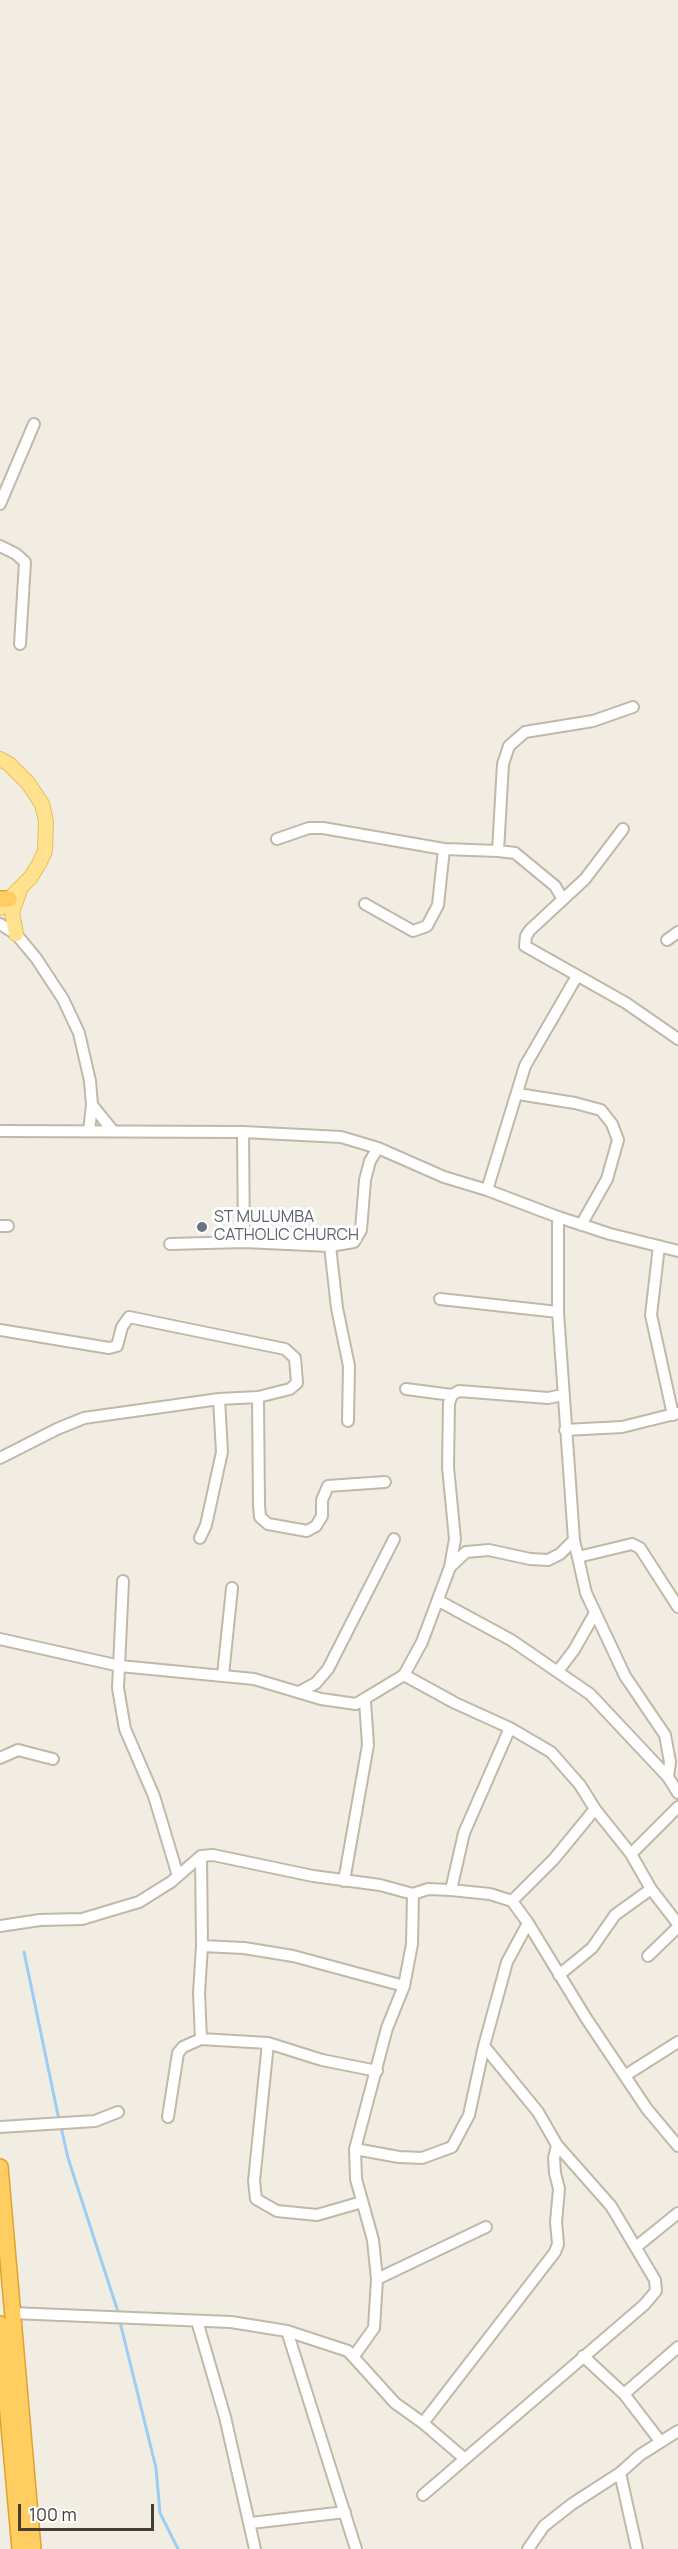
<!DOCTYPE html>
<html>
<head>
<meta charset="utf-8">
<style>
	body { margin:0 }
	#map { position:relative; width:678px; height:2549px; overflow:hidden; background:#f2ede2; font-family:Manrope,sans-serif }
	canvas { display:block }
	.scale { position:absolute; left:18px; top:2504px; width:136px; height:27px; box-sizing:border-box; border:3px solid #443d33; border-top:0; padding-left:8px; font-size:18px; line-height:21px; white-space:nowrap; color:#443d33; -webkit-text-stroke:4px #fff; paint-order:stroke }
</style>
</head>
<body>
<div id="map">
<canvas width="678" height="2549"></canvas>
<div class="scale">100 m</div>
</div>
<script>
const ctx = document.querySelector('canvas').getContext('2d');
ctx.lineJoin = 'round';
function toPath(rows) {
  const path = new Path2D();
  for (const r of rows) {
    path.moveTo(r[0], r[1]);
    for (let i = 2; i < r.length; i += 2) path.lineTo(r[i], r[i + 1]);
  }
  return path;
}
function stroke(path, color, width, dash) {
  ctx.strokeStyle = color;
  ctx.lineWidth = width;
  ctx.lineCap = dash ? 'butt' : 'round';
  ctx.setLineDash(dash || []);
  ctx.stroke(path);
}
function label(font, color, halo, rows, align = 'center') {
  ctx.font = font + ' Manrope,sans-serif';
  ctx.lineWidth = 6;
  ctx.setLineDash([]);
  ctx.textBaseline = 'middle';
  ctx.strokeStyle = halo;
  ctx.fillStyle = color;
  for (const [text, x, y, turn = 0] of rows) {
    ctx.save();
    ctx.translate(x, y);
    ctx.rotate((+turn || 0) * Math.PI / 180);
    ctx.textAlign = isNaN(turn) ? turn : align;
    if (halo) ctx.strokeText(text, 0, 0);
    ctx.fillText(text, 0, 0);
    ctx.restore();
  }
}
const stream = toPath([
	[24,1952,59,2120],
	[61,2127,68,2158,119,2315],
	[120,2322,156,2468,160,2513,178,2549]
]);
const minor = toPath([
	[0,504,34,424],
	[0,546,16,554,25,562,20,644],
	[623,829,585,879,530,930,526,936,525,946,626,1003,678,1039],
	[277,839,309,828,323,828,444,849,498,851,515,853,555,886,562,898],
	[498,851,503,764,509,746,525,732,593,721,633,707],
	[365,904,413,931,427,926,438,905,444,849],
	[0,924,16,934,36,958,63,999,79,1033,90,1081,92,1105,89,1131],
	[667,940,678,932],
	[518,1094,575,1103,601,1110,612,1124,618,1140,607,1179,581,1225],
	[92,1105,113,1131],
	[0,1131,243,1132,341,1137,378,1148,444,1177,487,1190,558,1217,610,1234,678,1251],
	[243,1132,244,1242],
	[487,1190,525,1066,577,976],
	[558,1217,558,1312,574,1540,586,1593,625,1676,665,1735,670,1762,668,1777],
	[0,1226,8,1226],
	[170,1244,244,1242,330,1246,354,1242,361,1230,365,1180,370,1161,378,1148],
	[330,1246,337,1308,349,1366,348,1421],
	[659,1246,651,1315,673,1415],
	[440,1299,558,1312],
	[0,1330,109,1348,117,1346,122,1327,129,1317,285,1349,295,1358,297,1383,290,1389,258,1397,219,1399,84,1418,57,1429,0,1458],
	[406,1389,452,1395,459,1391,548,1398,563,1395],
	[258,1397,259,1505,260,1517,268,1524,307,1531,316,1526,322,1516,322,1500,328,1486,385,1482],
	[565,1430,622,1427,678,1413],
	[200,1538,206,1525,222,1452,219,1399],
	[578,1557,632,1544,640,1548,678,1607],
	[450,1567,455,1539,448,1467,449,1403,452,1395],
	[123,1581,118,1688,125,1729,154,1796,178,1876],
	[439,1601,511,1640,590,1694,668,1777,678,1793],
	[0,1639,120,1666,254,1679,321,1699,356,1704,404,1675,455,1703,510,1728,551,1752,580,1785,595,1809,631,1854,651,1889,678,1924],
	[558,1671,574,1650,595,1613],
	[223,1675,232,1588],
	[404,1675,422,1642,450,1567,466,1552,489,1550,530,1559,548,1560,560,1554,574,1540],
	[301,1691,316,1683,328,1669,394,1539],
	[0,1758,18,1750,53,1759],
	[631,1854,678,1807],
	[201,1856,202,1946,199,1993,201,2039],
	[344,1881,368,1745,365,1701],
	[451,1890,464,1833,510,1728],
	[512,1901,554,1859,595,1809],
	[0,1926,40,1920,82,1919,139,1902,171,1882,201,1856,213,1855,313,1876,380,1885,413,1894,428,1889,451,1890,490,1894,512,1901,528,1923,586,2018,647,2109,678,2146],
	[202,1946,244,1948,293,1956,404,1986],
	[648,1956,678,1927],
	[559,1975,592,1948,615,1915,651,1889],
	[268,2043,254,2181,256,2199,277,2211,317,2215,362,2202],
	[626,2075,678,2042],
	[168,2117,178,2053,183,2047,201,2039,268,2043,322,2060,377,2071],
	[0,2127,95,2121,118,2112],
	[355,2149,399,2157,422,2158,452,2147,469,2115,484,2046,507,1962,528,1923],
	[636,2247,678,2213],
	[377,2279,486,2227],
	[12,2313,231,2322,287,2331,348,2351,395,2403,423,2423,465,2459],
	[197,2321,225,2417,255,2549],
	[287,2331,356,2549],
	[354,2356,374,2328,377,2279,373,2240,356,2179,355,2149,387,2028,404,1986,412,1944,413,1894],
	[583,2356,624,2394,660,2441],
	[624,2394,678,2347],
	[423,2423,555,2252,558,2244,556,2222,559,2189,555,2173,554,2158,557,2145],
	[620,2473,637,2549],
	[423,2495,644,2305,656,2291,655,2280,611,2206,557,2145,538,2112,484,2046],
	[251,2523,345,2512],
	[528,2549,544,2526,572,2504,620,2473,640,2455,678,2431]
]);
const major = toPath([
	[0,759,9,764,28,783,42,804,46,821,45,851,40,862,31,877,0,908],
	[16,934,12,912,20,890]
]);
const highway = toPath([
	[0,899,9,899],
	[0,2167,33,2549],
	[0,2324,20,2549]
]);
const markers = [
	[202,1227,6,"#6b7280"]
];
const worshipNames = [
	["ST MULUMBA",214,1218],
	["CATHOLIC CHURCH",214,1236]
];
stroke(stream, '#9ccdf2', 3);
stroke(minor, '#c0b8a8', 14);
stroke(major, '#e6bf5c', 16);
stroke(highway, '#e1a22d', 18);
stroke(minor, '#fff', 10);
stroke(major, '#ffe18e', 14);
stroke(highway, '#ffcd60', 15);
for (const [x, y, r, color] of markers) {
  const dot = new Path2D();
  dot.arc(x, y, r, 0, 2 * Math.PI);
  ctx.fillStyle = color;
  ctx.fill(dot);
  stroke(dot, '#fff', 2);
}
label('16px', '#5b616d', '#fff', worshipNames, 'left');
</script>
</body>
</html>
